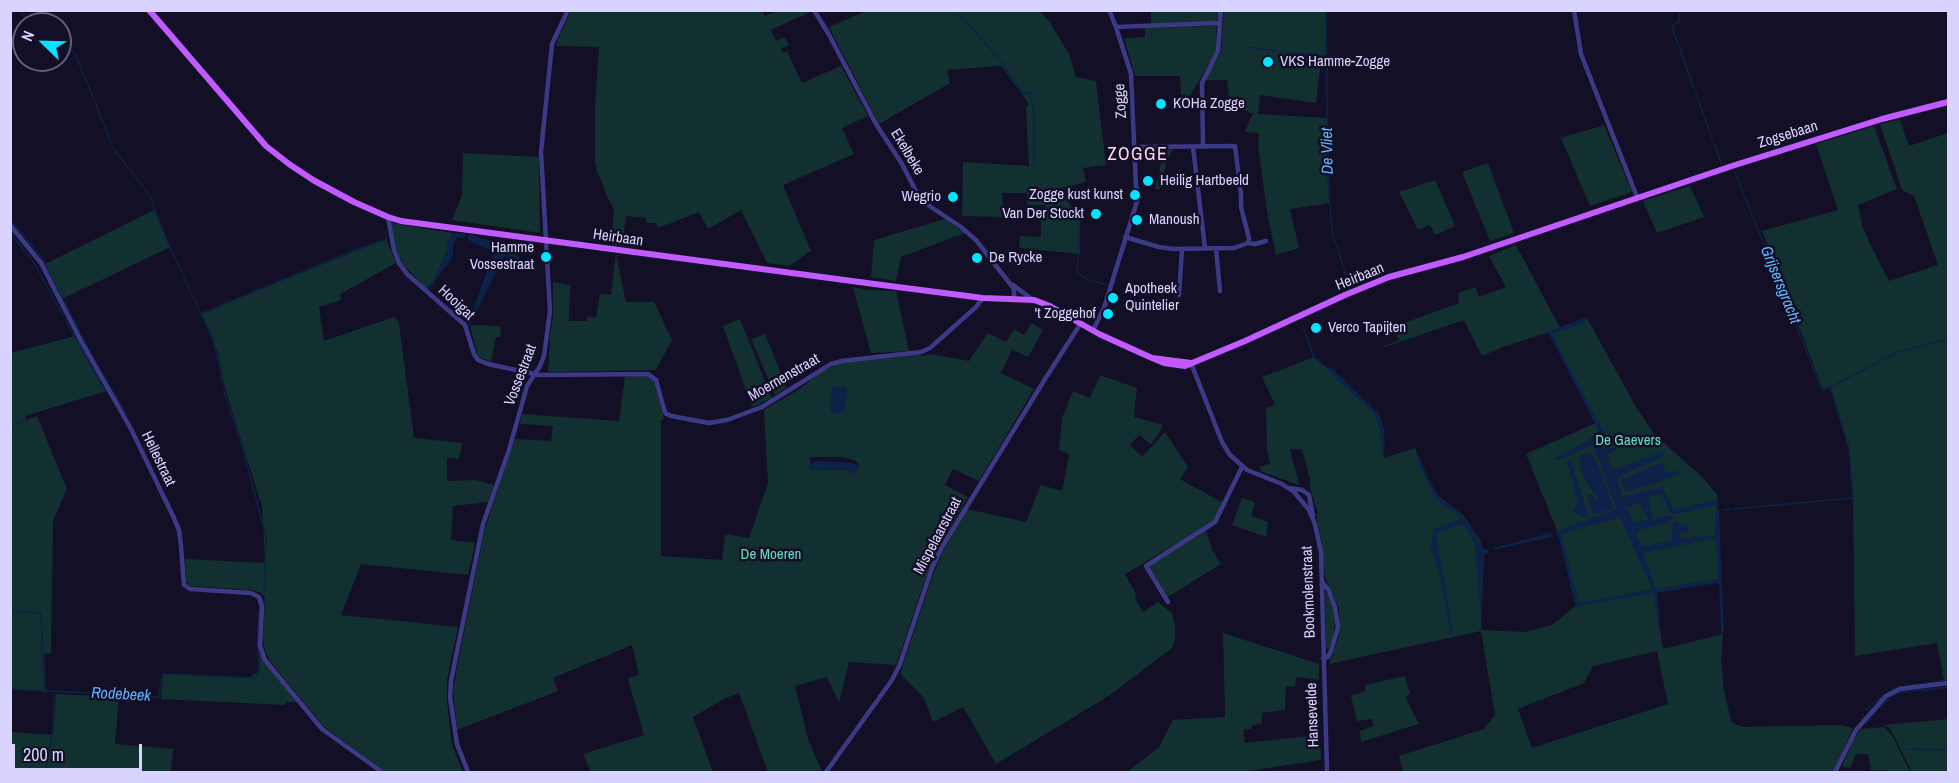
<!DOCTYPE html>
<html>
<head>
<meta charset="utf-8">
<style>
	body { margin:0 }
	#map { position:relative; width:1959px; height:783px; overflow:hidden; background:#130f26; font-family:"Archivo Narrow",sans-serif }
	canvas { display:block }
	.frame { position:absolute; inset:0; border:12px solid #d9d4ff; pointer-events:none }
	.north { position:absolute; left:12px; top:12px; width:60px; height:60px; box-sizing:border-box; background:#130f26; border:2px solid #625e7d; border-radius:50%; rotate:293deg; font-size:16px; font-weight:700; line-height:24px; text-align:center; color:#d9d4ff }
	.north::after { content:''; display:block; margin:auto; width:21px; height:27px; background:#00e5ff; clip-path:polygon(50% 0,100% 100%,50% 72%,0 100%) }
	.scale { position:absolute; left:12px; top:744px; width:130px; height:27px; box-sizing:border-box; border:3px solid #d9d4ff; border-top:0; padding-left:8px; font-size:18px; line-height:21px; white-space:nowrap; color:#d9d4ff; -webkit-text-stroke:4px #130f26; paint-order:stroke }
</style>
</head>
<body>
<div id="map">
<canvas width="1959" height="783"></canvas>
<div class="frame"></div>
<div class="north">N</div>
<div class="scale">200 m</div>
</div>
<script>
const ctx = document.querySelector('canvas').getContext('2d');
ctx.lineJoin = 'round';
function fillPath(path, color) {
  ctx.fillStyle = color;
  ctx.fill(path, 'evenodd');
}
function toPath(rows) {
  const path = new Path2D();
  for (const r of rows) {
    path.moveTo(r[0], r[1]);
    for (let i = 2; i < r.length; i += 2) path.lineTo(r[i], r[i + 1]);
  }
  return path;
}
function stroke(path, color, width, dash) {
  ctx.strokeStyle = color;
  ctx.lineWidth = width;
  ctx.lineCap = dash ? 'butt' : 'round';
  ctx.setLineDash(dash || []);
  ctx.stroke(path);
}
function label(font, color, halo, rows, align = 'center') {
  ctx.font = font + ' "Archivo Narrow",sans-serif';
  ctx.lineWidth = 5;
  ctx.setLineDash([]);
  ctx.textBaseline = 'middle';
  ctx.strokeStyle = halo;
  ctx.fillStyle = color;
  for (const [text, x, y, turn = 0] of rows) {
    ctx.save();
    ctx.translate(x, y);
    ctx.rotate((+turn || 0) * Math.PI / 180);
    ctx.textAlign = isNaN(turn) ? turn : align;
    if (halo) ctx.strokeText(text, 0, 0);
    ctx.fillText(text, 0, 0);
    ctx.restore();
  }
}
const green = toPath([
	[762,11,765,16,778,11,809,11,810,12,771,30,776,41,785,37,789,45,781,49,783,53,787,51,802,83,841,66,868,116,842,128,854,154,783,185,811,251,789,266,767,263,741,210,708,229,699,212,658,228,656,223,646,223,646,218,626,216,622,246,611,244,614,209,608,198,597,171,595,160,595,106,599,47,556,46,558,38,571,11],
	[866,11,1040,11,1049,21,1069,54,1076,77,1096,81,1101,124,1106,165,1083,168,1086,182,1061,188,1080,221,1080,254,1019,248,1020,236,1041,237,1041,216,1046,216,1045,205,1027,205,1027,193,1002,193,1003,217,962,216,963,162,1029,166,1026,107,1029,104,1001,66,947,70,950,83,879,124,829,27],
	[1151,11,1220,11,1218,20,1215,22,1151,24],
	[1224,11,1327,11,1327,62,1321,62,1316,103,1260,95,1258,114,1328,118,1330,203,1290,209,1299,248,1276,255,1267,212,1258,145,1259,133,1245,132,1252,115,1255,114,1250,113,1229,98,1227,80,1204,80,1221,52],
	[1216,26,1217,50,1190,96,1181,95,1180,76,1135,76,1124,38,1145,37,1145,28],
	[1900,120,1909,146,1948,133,1948,679,1944,680,1937,643,1855,656,1853,491,1849,451,1831,387,1823,389,1762,231,1838,210,1816,144,1874,126,1897,189,1858,205,1862,225,1871,246,1889,281,1938,265,1914,196,1902,190,1880,124],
	[1604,125,1632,192,1590,206,1561,138],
	[1162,145,1174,145,1166,164,1160,189,1155,189,1161,164],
	[463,153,539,157,540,233,452,220,462,196],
	[1488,163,1514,233,1490,241,1462,172],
	[1435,180,1455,226,1435,235,1430,225,1418,230,1399,192],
	[1690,186,1704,217,1657,233,1643,201],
	[154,210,170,247,62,299,45,264],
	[945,219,965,233,901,257,896,281,871,277,874,240],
	[391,223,452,233,447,243,447,251,433,282,426,289,401,262,397,253],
	[386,239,396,263,340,294,341,300,319,307,324,341,394,317,399,323,414,438,462,443,459,459,447,458,447,481,475,480,494,485,488,502,453,506,451,540,475,543,468,575,361,564,341,615,458,627,447,680,447,702,452,745,463,772,386,772,324,727,270,661,265,650,263,639,265,598,261,593,252,590,190,586,186,581,185,559,265,563,262,507,225,388,217,350,201,313],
	[1516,245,1560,328,1587,318,1636,407,1655,435,1702,477,1717,494,1720,579,1654,590,1663,649,1723,634,1721,661,1724,690,1731,721,1735,724,1742,727,1841,725,1853,728,1833,772,1403,772,1399,756,1484,729,1495,715,1481,631,1329,664,1339,636,1339,608,1325,577,1321,538,1316,514,1318,513,1310,488,1310,479,1302,449,1290,449,1299,485,1260,471,1260,466,1270,464,1267,449,1266,408,1275,405,1262,377,1314,357,1329,369,1370,408,1380,421,1384,458,1415,448,1427,480,1438,496,1463,515,1480,540,1484,554,1481,630,1525,632,1552,625,1578,604,1565,550,1526,454,1598,422,1549,332,1503,347,1482,356,1464,320,1376,350,1399,340,1393,327,1459,303,1458,293,1475,287,1479,297,1506,287,1489,256],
	[1657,651,1668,704,1532,748,1518,709,1584,683,1593,666],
	[616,254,626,302,654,302,672,340,656,370,548,372,550,334,553,318,553,282,570,285,569,321,587,321,587,317,596,318,600,294,611,295],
	[853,287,867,290,896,291,909,351,871,353],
	[740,319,772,398,752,407,723,326],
	[1032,323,1043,330,1030,354,1028,357,1012,349,1001,373,1034,389,979,481,953,469,945,485,968,497,935,556,923,585,896,665,849,662,839,703,827,677,795,686,808,739,822,772,768,772,739,693,724,699,693,717,713,772,591,772,583,754,644,735,628,679,639,674,632,645,553,678,558,691,457,730,453,691,456,673,484,532,493,504,515,439,551,441,553,426,520,424,522,414,619,421,625,377,641,376,653,378,664,419,661,420,661,556,722,560,725,534,749,538,768,483,764,410,798,390,821,372,841,363,920,354,921,356,930,354,969,361,988,333,1006,342,1014,329,1024,335],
	[810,457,841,457,854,460,859,464,855,473,843,470,810,469],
	[470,325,501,326,500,337,496,337,491,362,478,357],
	[765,334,787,388,775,395,751,339],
	[75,336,106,391,25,416,26,420,37,416,67,489,53,521,51,653,44,654,46,692,11,689,11,353],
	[1100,375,1137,388,1134,417,1163,425,1158,435,1151,444,1139,435,1130,445,1142,457,1165,432,1188,467,1180,479,1223,503,1216,519,1210,524,1125,574,1137,596,1135,598,1143,612,1158,602,1172,613,1175,625,1175,640,1172,648,1110,695,996,764,963,707,933,722,924,698,900,674,933,575,943,551,967,509,1026,522,1041,485,1062,491,1069,454,1059,450,1062,418,1073,391,1090,398],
	[1242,498,1255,502,1251,516,1268,522,1266,537,1232,525],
	[1206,531,1212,549,1221,564,1166,598,1150,568,1150,566],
	[1325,590,1332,604,1335,622,1333,639,1328,650,1326,646],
	[1223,633,1319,664,1319,680,1296,677,1295,687,1286,686,1285,710,1262,713,1262,724,1252,725,1252,729,1243,730,1245,743,1320,735,1321,760,1241,772,1127,772,1159,747,1173,720,1225,717],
	[257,651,261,653,296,701,296,702,285,702,285,705,161,699,163,673,248,678,260,671],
	[1405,676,1410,694,1406,697,1407,701,1419,724,1361,742,1360,731,1373,726,1372,719,1357,721,1351,696,1365,691,1365,685],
	[56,694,119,697,115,744,173,749,171,772,11,772,11,732,53,735],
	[1948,719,1948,772,1912,772,1890,728,1884,725],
	[1884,727,1893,737,1910,772,1871,770,1868,754,1856,754,1850,768,1842,766,1853,741,1861,729]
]);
const water = toPath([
	[452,233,465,234,465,239,457,237,453,244,453,255,450,261,428,291,426,289,433,282,447,251,447,243],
	[469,234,491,241,504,251,519,256,518,266,516,266,516,259,504,256,470,325,468,324,494,252,468,240],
	[1586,317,1587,320,1582,323,1552,334,1605,434,1600,441,1603,448,1606,450,1616,446,1618,450,1607,455,1611,468,1615,469,1662,452,1664,456,1617,477,1622,497,1662,487,1674,510,1719,499,1717,505,1674,514,1670,513,1661,494,1650,497,1648,499,1653,516,1651,520,1668,515,1675,518,1667,523,1638,530,1636,535,1642,546,1672,541,1672,524,1676,521,1681,525,1687,524,1690,527,1687,533,1680,531,1681,539,1715,535,1716,510,1719,509,1724,633,1721,633,1719,585,1717,583,1657,593,1660,621,1658,621,1653,593,1578,606,1575,604,1559,539,1555,532,1616,509,1616,506,1593,445,1555,461,1554,459,1580,445,1599,432,1548,332],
	[1640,503,1648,520,1634,523,1627,507],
	[1620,517,1652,589,1579,603,1561,534],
	[1716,538,1718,579,1656,589,1643,553],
	[1332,368,1379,414,1384,429,1385,449,1382,450,1380,428,1373,413,1333,376,1328,370],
	[832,387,847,387,844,414,830,412],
	[1590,452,1598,465,1613,506,1611,509,1593,515,1587,495,1591,494,1596,501,1598,498,1584,479,1579,462,1580,457,1583,454],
	[1420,457,1427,476,1438,495,1454,509,1453,512,1440,503,1433,493,1418,462,1417,458],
	[1570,459,1589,516,1589,518,1581,516,1573,511,1578,501,1567,462],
	[817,461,852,463,859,466,855,473,843,470,810,469,810,464],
	[1660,463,1667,466,1661,469,1667,472,1679,471,1679,475,1627,492,1625,491,1622,480],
	[1457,510,1471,527,1483,549,1488,549,1489,552,1483,555,1482,617,1481,617,1475,546,1467,528,1462,524,1436,533,1453,633,1451,634,1439,571,1430,544,1432,543,1433,529,1461,519,1455,513],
	[1550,533,1552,533,1551,537,1493,550,1493,548]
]);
const stream = toPath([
	[950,10,967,23,1001,61,1023,94,1030,92,1034,112,1034,164],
	[1326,10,1328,180,1332,231,1350,289,1348,290],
	[1679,10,1680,21,1672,26,1673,30,1721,163],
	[21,14,35,24],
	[60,41,76,55,83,74],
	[1247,47,1326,57],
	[85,77,111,143],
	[112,147,149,194,170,248,213,339,223,385],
	[1735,172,1822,390,1829,388],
	[1061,191,1080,221,1077,273,1089,280,1107,285],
	[10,219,41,257,97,365,128,416],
	[10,232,34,263,103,388],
	[203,313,355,250,387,239,385,232],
	[1303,327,1314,358,1329,369],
	[223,388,244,453,266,537,264,595],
	[10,425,28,420],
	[1733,509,1853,498,1849,448,1830,387,1898,352,1948,339],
	[1723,510,1730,509],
	[263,599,264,605],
	[10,611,41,613,44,691],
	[10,689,159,697,162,675,165,674,257,678,260,661,257,645,259,611],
	[1880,707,1896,693,1948,687],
	[1865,710,1894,688,1948,680],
	[1866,723,1878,709],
	[1908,749,1948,750],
	[45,772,53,731,54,693]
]);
const minor = toPath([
	[814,10,828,33,876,124,902,164,918,195,925,203,961,227,976,240,1014,289,1014,299],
	[1574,10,1581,54,1637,197],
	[1116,27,1219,23],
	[1193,147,1205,248],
	[1203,147,1202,83,1218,51,1221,10],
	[1197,183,1217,181],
	[388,217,394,250,399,263,407,274,465,325,474,354,478,360,488,364,539,375,648,374,656,380,665,413,671,416,709,423,727,420,762,407,831,364,842,361,921,352,930,348,976,307,983,298],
	[10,225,41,263,81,341,131,429,173,516,179,530,181,546,184,585,190,589,251,593,259,597,262,607,260,646,265,660,322,729,382,772],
	[1125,237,1159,247,1173,249,1234,248,1248,243,1249,238,1241,207,1241,194,1235,146,1135,147],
	[1248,243,1255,244,1266,241],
	[1216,248,1220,291],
	[1013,285,1032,299],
	[1179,295,1182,249],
	[1093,330,1104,308,1139,195,1136,186,1131,74,1116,27,1109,10],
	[1191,363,1222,442,1230,455,1247,470,1282,484,1294,492,1309,510,1315,524,1321,552,1327,772],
	[1289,488,1302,490,1309,495,1313,516],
	[1322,582,1328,589,1335,607,1338,627,1331,651,1328,657,1323,658],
	[1168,602,1146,566,1215,522,1242,467],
	[468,772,457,744,450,697,451,681,483,524,509,450,527,386,540,366,544,356,550,311,541,152,552,44,568,10],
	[826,772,892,680,900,664,932,568,942,547,1045,379,1081,323],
	[1835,772,1856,730,1886,696,1900,689,1948,683]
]);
const major = toPath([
	[149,10,266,146,289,164,313,180,354,202,388,217,401,221,882,285,983,298,1034,300,1050,306,1099,334,1152,358],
	[1191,363,1152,358,1164,363,1185,366,1245,341,1345,295,1389,277,1463,257,1735,165,1882,119,1948,102]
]);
const markers = [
	[1268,62,6,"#00e5ff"],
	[1161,104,6,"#00e5ff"],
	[1148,181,6,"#00e5ff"],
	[1135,195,6,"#00e5ff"],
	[953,197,6,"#00e5ff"],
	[1096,214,6,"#00e5ff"],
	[1137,220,6,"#00e5ff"],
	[546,257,6,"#00e5ff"],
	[977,258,6,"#00e5ff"],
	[1113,298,6,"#00e5ff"],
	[1108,314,6,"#00e5ff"],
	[1316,328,6,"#00e5ff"]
];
const poiNames = [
	["VKS Hamme-Zogge",1280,62],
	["KOHa Zogge",1173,104],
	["Heilig Hartbeeld",1160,181],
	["Zogge kust kunst",1123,195,"right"],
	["Wegrio",941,197,"right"],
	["Van Der Stockt",1084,214,"right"],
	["Manoush",1149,220],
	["Hamme",534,248,"right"],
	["Vossestraat",534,265,"right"],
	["De Rycke",989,258],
	["Apotheek",1125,289],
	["Quintelier",1125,306],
	["'t Zoggehof",1096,314,"right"],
	["Verco Tapijten",1328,328]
];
const streetNames = [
	["Zogge",1121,101,-93],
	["Zogsebaan",1788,135,-17],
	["Ekelbeke",907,152,59],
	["Heirbaan",618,238,8],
	["Heirbaan",1360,277,-22],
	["Hooigat",456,303,43],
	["Vossestraat",521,375,-69],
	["Moernenstraat",784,378,-30],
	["Hellestraat",158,459,64],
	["Mispelaarstraat",938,536,-62],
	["Bookmolenstraat",1309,592,-92],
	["Hansevelde",1313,715,-92]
];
const parkNames = [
	["De Gaevers",1628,441],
	["De Moeren",771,555]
];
const waterNames = [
	["De Vliet",1328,151,-91],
	["Grijsersgracht",1780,285,68],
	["Rodebeek",121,695,3]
];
const quarterNames = [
	["ZOGGE",1138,155]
];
fillPath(green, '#12302f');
fillPath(water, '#0c2248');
stroke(stream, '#0c2248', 1.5);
stroke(minor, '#3d3a85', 4.5);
stroke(major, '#c25bff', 6);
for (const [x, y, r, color] of markers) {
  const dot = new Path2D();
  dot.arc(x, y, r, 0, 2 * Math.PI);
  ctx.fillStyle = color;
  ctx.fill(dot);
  stroke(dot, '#130f26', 2);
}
label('15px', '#d9d4ff', '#130f26', poiNames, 'left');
label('15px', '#d9d4ff', '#130f26', streetNames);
label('15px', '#5fe0c0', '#130f26', parkNames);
label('italic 16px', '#62b6ff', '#130f26', waterNames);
ctx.letterSpacing = '1.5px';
label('18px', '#ffd6f0', '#130f26', quarterNames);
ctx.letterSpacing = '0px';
</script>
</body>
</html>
